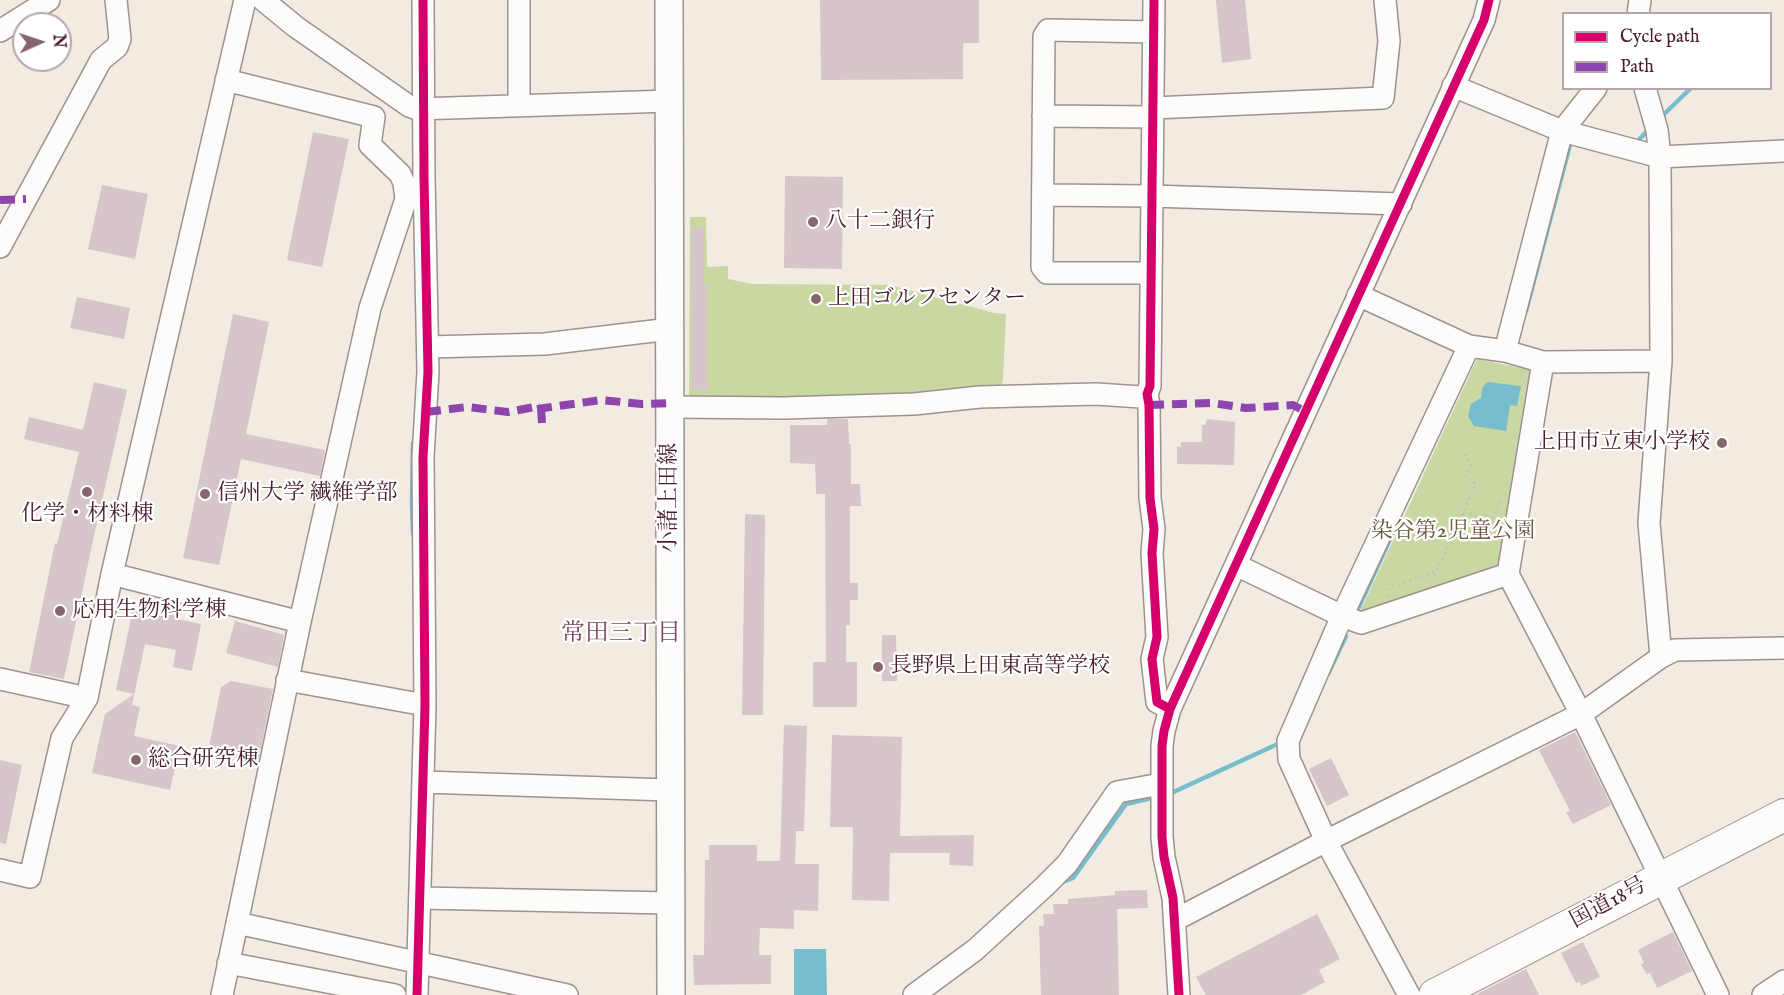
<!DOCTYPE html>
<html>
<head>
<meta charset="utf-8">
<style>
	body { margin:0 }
	#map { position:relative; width:1784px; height:995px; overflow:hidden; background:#f1ebe1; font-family:"IM FELL English",serif }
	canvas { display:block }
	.legend { position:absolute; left:1562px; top:12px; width:210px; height:78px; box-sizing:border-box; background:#fff; border:2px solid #b7a5aa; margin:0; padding:8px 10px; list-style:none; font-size:18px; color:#4a1f2b }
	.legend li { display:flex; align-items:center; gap:12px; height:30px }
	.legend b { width:30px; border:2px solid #b7a5aa }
	.north { position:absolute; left:12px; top:12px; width:60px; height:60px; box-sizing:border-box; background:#fff; border:2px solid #b7a5aa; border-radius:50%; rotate:87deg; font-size:16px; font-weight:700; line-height:24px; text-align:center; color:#4a1f2b }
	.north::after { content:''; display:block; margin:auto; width:21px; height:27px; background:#84666b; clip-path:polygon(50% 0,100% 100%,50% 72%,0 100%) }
</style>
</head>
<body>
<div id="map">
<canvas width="1784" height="995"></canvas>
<ul class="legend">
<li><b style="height:8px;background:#d6006c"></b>Cycle path</li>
<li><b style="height:8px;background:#8e44ad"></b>Path</li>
</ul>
<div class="north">N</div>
</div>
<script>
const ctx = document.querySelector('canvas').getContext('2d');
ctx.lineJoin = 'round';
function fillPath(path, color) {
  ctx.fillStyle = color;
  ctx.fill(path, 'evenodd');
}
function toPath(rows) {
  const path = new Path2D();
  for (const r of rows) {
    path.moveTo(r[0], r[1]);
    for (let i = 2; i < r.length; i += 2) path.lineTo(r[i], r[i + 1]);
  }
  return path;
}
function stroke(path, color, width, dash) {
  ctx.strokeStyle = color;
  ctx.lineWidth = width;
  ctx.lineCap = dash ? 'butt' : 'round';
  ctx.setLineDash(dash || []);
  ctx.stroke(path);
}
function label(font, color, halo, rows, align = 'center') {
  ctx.font = font + ' "IM FELL English","Noto Serif JP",serif';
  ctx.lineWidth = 4.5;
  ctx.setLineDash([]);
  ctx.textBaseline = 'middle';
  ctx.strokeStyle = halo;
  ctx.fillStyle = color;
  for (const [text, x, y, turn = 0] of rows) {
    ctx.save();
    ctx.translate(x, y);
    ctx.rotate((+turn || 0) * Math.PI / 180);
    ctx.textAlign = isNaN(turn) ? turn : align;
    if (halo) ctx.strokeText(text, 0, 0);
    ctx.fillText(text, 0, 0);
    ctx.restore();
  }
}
const green = toPath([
	[690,217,706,217,707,267,728,266,728,279,752,284,890,285,994,313,1006,314,1003,379,1000,391,689,403],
	[1477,359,1531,370,1498,571,1364,618,1360,612]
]);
const water = toPath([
	[1487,382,1521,386,1517,406,1510,405,1506,431,1474,426,1468,416,1471,404,1481,398,1482,389],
	[794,949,826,949,827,995,794,995]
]);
const stream = toPath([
	[1659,119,1691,88],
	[1634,145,1649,129],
	[1526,311,1571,141,1573,142],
	[413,443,412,503,413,534],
	[1357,611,1392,535],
	[1328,674,1346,636],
	[1167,795,1282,742],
	[1060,883,1073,878,1126,804,1156,797]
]);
const building = toPath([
	[820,0,979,0,979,43,963,43,963,79,821,80],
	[1216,0,1245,0,1251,59,1222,63],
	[313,132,349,139,322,267,287,260],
	[785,176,843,177,842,269,784,268],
	[102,185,148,194,135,259,88,249],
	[692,228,704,228,704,284,708,284,708,390,692,390],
	[77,297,130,308,124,339,70,328],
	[233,314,269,322,246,434,325,450,320,476,241,459,219,565,183,558],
	[94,382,127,390,93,540,64,679,29,672,55,543,57,544,79,452,24,439,29,417,83,430],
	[827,419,848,419,849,444,851,444,851,484,860,484,861,506,850,506,850,583,858,583,858,600,850,600,850,625,846,625,846,662,857,662,857,707,813,707,813,662,826,662,825,494,816,494,815,464,790,463,790,425,827,425],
	[1207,419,1235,422,1234,465,1177,464,1177,447,1181,447,1181,442,1202,442,1202,425,1205,425],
	[745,514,765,515,763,715,742,715],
	[133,609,159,615,164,611,170,610,175,614,177,619,201,624,192,671,173,667,176,650,145,644,132,705,140,707,134,736,180,746,170,790,92,773,105,714,134,694,116,690],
	[235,621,284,635,278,667,226,653],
	[882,635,896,635,897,681,882,681],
	[231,681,273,689,258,762,208,752,221,687],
	[784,725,807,726,804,831,796,831,795,864,819,864,818,911,794,910,794,929,760,928,759,955,771,955,771,984,694,985,693,955,704,955,705,860,709,860,709,845,757,845,757,861,780,861],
	[1575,732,1611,805,1573,824,1566,812,1570,811,1539,750],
	[832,735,902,737,900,836,974,835,973,866,949,865,950,853,890,853,889,901,852,900,853,827,830,827],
	[1331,758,1349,795,1327,806,1309,769],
	[0,760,22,765,6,844,0,843],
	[1147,890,1148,908,1117,909,1119,995,1041,995,1039,926,1044,926,1043,914,1054,914,1053,904,1068,904,1068,899,1115,895,1115,891],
	[1317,914,1340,959,1319,970,1325,982,1301,995,1206,995,1196,977],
	[1673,932,1692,971,1657,988,1650,973,1647,975,1641,964,1644,963,1638,950],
	[1583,942,1600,977,1581,986,1580,982,1576,983,1561,953],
	[1526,969,1539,995,1475,995]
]);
const path = toPath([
	[1463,513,1492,519,1501,501],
	[1432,581,1476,484,1465,478,1471,464,1462,450],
	[1387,596,1390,587,1437,571]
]);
const minor = toPath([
	[263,0,296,27,409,106,417,109,670,101],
	[1154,0,1150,386,1147,394,1149,405,1150,498,1154,529,1152,553,1157,637,1152,659,1157,702,1170,709],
	[1638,14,1640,0],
	[0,31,49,0],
	[226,80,374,117,370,145,400,174,404,183,406,199,370,308,300,622],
	[1453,86,1562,131,1660,157,1784,151],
	[1645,88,1657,130,1660,157,1661,361,1649,523,1661,657],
	[519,104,519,0],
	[1153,108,1383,98,1389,41,1385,0],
	[1043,116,1153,117],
	[1043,195,1152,196,1401,204],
	[0,247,101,60,117,47,120,39,116,0],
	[1151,273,1047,273,1042,267,1044,36,1048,30,1154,32],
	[1358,295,1469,346,1505,351,1543,362,1661,361],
	[428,347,545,344,670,329],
	[1505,351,1562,131,1596,88],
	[1543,362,1508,574,1581,714,1718,995],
	[670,407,784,408,914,404,980,397,1096,394,1141,397,1147,394],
	[1236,565,1342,616,1361,623,1508,574],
	[112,574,300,622,222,995],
	[0,679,87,698],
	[287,680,425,705],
	[423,782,669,790],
	[0,870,30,877,62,738,87,698,112,574,245,0],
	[420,898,670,903],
	[1175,920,1326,841,1581,714,1661,657,1675,650,1784,648],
	[237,923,567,995],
	[228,963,395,995],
	[417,995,425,705,423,457,428,372,424,177,423,0],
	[914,995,975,950,1044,887,1067,864,1117,792,1161,784],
	[1179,995,1173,898,1164,857,1162,837,1162,746,1164,731,1170,709,1484,20,1489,0],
	[1409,995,1326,841,1289,759,1288,741,1342,616,1469,346],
	[1763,995,1784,981]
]);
const major = toPath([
	[669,0,671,995]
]);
const highway = toPath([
	[1435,995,1784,815]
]);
const quiet = toPath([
	[0,200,26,199],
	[1149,405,1212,403,1246,408,1293,405,1306,412],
	[541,408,542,423],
	[537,409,601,400,642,404,670,403],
	[426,412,467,407,508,412,540,406]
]);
const cycleway = toPath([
	[1154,0,1150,386,1147,394,1149,405,1150,498,1154,529,1152,553,1157,637,1152,659,1157,702,1170,709],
	[417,995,425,705,423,457,428,372,424,177,423,0],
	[1179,995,1173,898,1164,857,1162,837,1162,746,1164,731,1170,709,1484,20,1489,0]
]);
const markers = [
	[813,222,6,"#84666b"],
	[816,299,6,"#84666b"],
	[1722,443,6,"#84666b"],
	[87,492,6,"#84666b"],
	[205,494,6,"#84666b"],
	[60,611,6,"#84666b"],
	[878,667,6,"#84666b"],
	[136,760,6,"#84666b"]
];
const poiNames = [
	["八十二銀行",825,222],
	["上田ゴルフセンター",828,299],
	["上田市立東小学校",1710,443,"right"],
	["信州大学 繊維学部",217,494],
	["化学・材料棟",87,515,"center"],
	["応用生物科学棟",72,611],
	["長野県上田東高等学校",890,667],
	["総合研究棟",148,760]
];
const streetNames = [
	["小諸上田線",670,498,-90],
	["国道18号",1609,904,-28]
];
const parkNames = [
	["染谷第2児童公園",1453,532]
];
const neighbourhoodNames = [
	["常田三丁目",621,635]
];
fillPath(green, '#c9d7a2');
fillPath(water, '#78bdcd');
stroke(stream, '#78bdcd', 4.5);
fillPath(building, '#d6c5c9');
stroke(minor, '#9d9290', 24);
stroke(major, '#9d9290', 30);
stroke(highway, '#9d9290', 34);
stroke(path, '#c4bfbe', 3, [1.5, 4.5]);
stroke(minor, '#fdfcfa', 21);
stroke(major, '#fdfcfa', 27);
stroke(highway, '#fdfcfa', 32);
stroke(quiet, '#8e44ad', 8, [15, 8]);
stroke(cycleway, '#d6006c', 9);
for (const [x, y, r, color] of markers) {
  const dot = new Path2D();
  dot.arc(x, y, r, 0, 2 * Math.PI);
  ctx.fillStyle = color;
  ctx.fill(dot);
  stroke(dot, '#fff', 2);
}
label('22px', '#4a1f2b', '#fff', poiNames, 'left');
label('22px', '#4a1f2b', '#fff', streetNames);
label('22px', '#6b5942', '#fff', parkNames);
label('24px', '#7c465e', '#fff', neighbourhoodNames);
</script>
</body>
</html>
